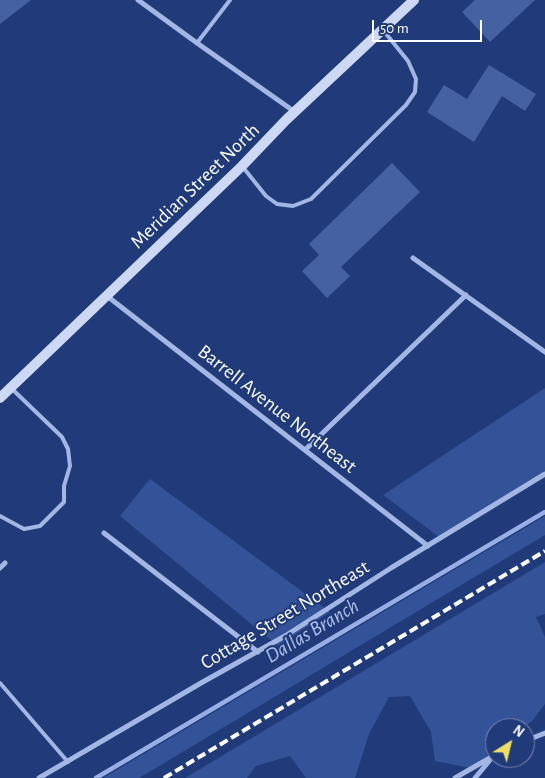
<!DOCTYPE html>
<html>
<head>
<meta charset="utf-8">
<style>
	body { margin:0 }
	#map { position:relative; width:545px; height:778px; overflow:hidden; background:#213a7a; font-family:"Alegreya Sans",sans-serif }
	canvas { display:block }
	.north { position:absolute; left:485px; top:718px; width:50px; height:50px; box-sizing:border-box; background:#213a7a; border:1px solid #7a89af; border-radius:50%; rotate:36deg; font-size:14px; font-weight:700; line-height:20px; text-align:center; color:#fff }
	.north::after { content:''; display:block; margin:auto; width:18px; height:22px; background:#f1df65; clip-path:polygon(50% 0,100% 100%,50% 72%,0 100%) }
	.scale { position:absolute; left:372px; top:20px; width:110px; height:22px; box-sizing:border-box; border:2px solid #fff; border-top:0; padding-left:6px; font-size:15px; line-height:18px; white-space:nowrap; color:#fff; -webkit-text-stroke:4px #213a7a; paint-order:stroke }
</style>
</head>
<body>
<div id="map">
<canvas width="545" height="778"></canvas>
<div class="north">N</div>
<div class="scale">50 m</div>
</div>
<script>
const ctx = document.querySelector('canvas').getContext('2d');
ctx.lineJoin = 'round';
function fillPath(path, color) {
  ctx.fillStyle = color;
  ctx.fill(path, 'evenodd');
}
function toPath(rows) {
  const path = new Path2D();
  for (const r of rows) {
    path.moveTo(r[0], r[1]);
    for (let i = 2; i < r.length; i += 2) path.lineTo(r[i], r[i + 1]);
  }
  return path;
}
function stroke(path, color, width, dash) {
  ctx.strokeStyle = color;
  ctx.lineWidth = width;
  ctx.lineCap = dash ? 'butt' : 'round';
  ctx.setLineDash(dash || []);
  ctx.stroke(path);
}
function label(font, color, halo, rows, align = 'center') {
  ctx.font = font + ' "Alegreya Sans",sans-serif';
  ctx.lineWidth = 4;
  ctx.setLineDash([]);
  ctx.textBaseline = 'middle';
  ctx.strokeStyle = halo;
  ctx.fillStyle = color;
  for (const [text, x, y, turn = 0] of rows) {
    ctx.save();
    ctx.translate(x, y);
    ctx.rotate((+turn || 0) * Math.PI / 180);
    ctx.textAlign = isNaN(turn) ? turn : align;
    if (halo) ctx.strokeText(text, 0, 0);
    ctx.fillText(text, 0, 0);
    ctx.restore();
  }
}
const green = toPath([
	[545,388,545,475,439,537,383,495],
	[150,479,330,612,278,646,120,516],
	[545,516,545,535,139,778,103,778],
	[545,562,545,614,536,617,545,637,545,704,532,721,523,728,495,728,495,750,471,768,435,761,431,732,410,696,389,697,369,734,355,778,306,778,290,756,256,766,247,778,185,778]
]);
const stream = toPath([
	[96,778,545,512]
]);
const building = toPath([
	[0,0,31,0,0,24],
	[475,0,535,0,490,42,462,12],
	[489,65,536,94,525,111,502,96,474,142,427,112,444,85,467,99],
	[392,163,420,192,341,267,350,276,327,298,302,271,319,255,309,244]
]);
const lane = toPath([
	[197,43,230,0],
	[242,166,266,196,277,204,293,206,311,199,406,105,415,92,416,79,408,61,383,30],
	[0,516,24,529,40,526,64,502,64,486,70,466,68,449,62,437,11,388],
	[0,683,68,762]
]);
const street = toPath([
	[138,0,197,43,295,112],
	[413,258,545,352],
	[107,296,428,546],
	[306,449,466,295],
	[104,533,258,652],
	[0,568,5,563],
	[525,741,545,733],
	[39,778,201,683,285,636,391,568,545,474],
	[455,778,495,755],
	[475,778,490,760]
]);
const secondary = toPath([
	[0,398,242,166,286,120,414,0]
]);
const rail = toPath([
	[164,778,545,551]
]);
const streetNames = [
	["Meridian Street North",195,186,-44],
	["Barrell Avenue Northeast",277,409,38],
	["Cottage Street Northeast",285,615,-31]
];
const waterNames = [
	["Dallas Branch",312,631,-31]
];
fillPath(green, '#345298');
stroke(stream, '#97afe6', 4.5);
fillPath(building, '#4661a1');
stroke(lane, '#a3b7e5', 4);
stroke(street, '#a3b7e5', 5);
stroke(secondary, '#cdd8f5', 10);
stroke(rail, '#fff', 4, [9, 4]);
label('20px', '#fff', '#213a7a', streetNames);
label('italic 21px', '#aec1ed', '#213a7a', waterNames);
</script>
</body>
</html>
